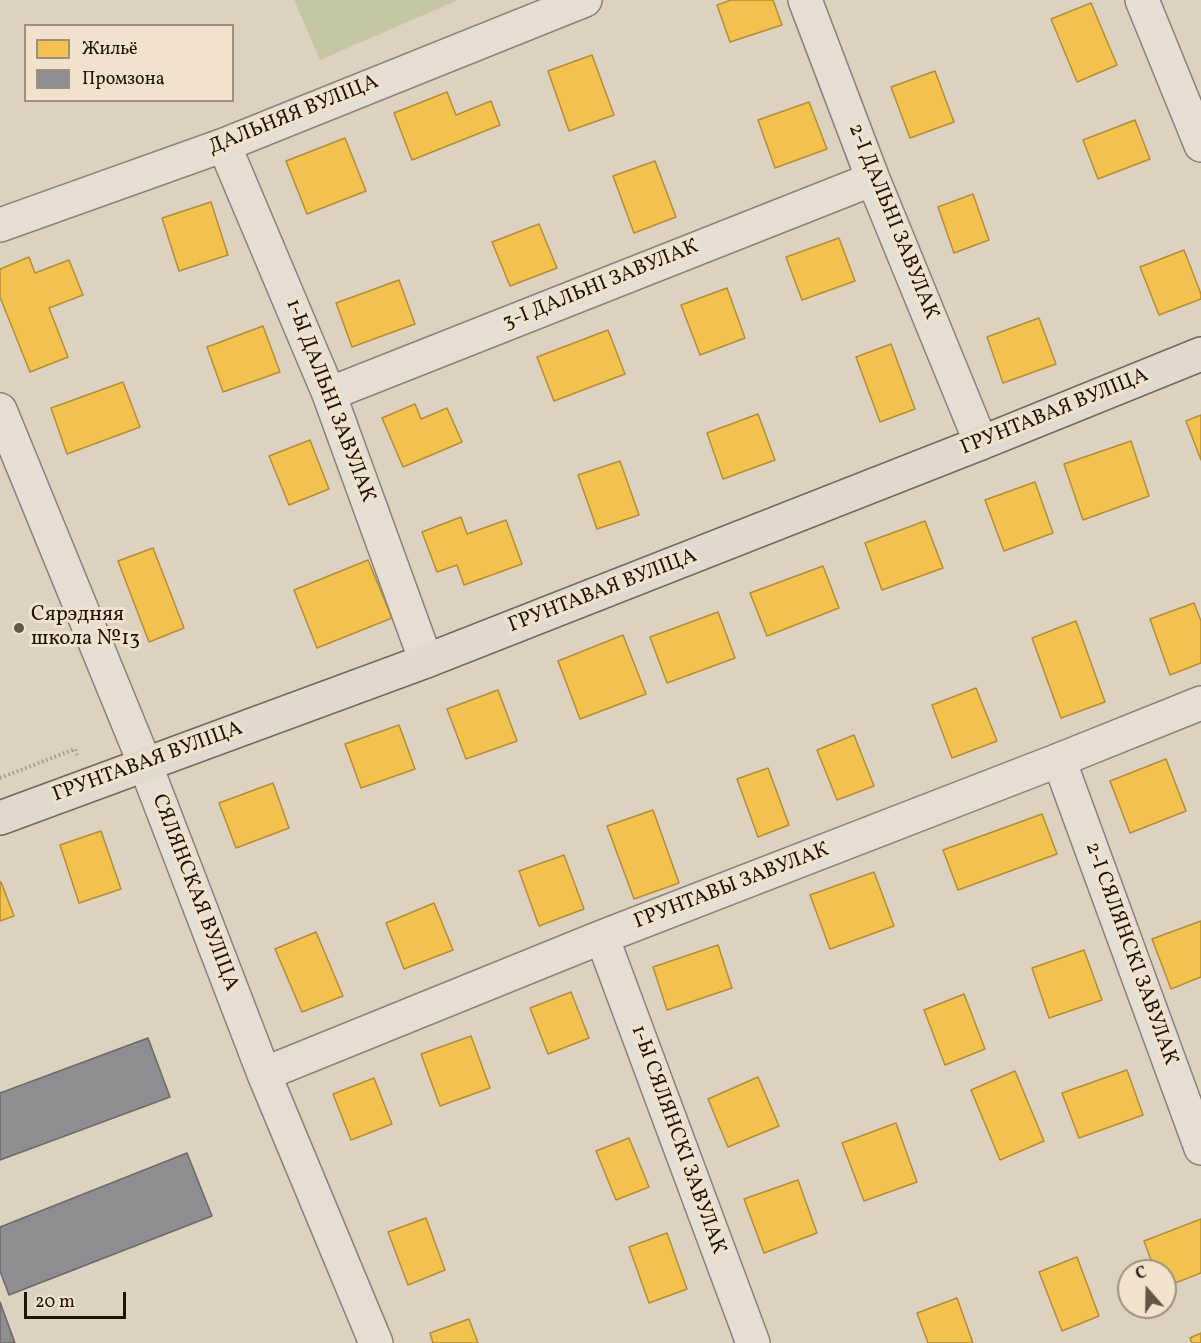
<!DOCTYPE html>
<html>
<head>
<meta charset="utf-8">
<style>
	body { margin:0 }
	#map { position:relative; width:1201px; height:1343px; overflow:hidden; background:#ddd1c0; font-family:Vollkorn,serif }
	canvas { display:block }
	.legend { position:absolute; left:24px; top:24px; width:210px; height:78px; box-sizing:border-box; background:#f1e2ce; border:2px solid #9d907d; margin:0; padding:8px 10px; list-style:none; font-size:18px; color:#1f1404 }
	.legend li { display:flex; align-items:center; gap:12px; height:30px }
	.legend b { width:30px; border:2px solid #9d907d }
	.north { position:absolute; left:1117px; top:1259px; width:60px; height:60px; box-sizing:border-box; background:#f1e2ce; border:2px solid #9d907d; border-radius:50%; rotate:340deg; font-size:16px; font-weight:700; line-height:24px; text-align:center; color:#1f1404 }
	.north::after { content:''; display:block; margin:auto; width:21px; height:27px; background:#625646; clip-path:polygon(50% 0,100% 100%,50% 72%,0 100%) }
	.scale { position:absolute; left:24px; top:1292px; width:102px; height:27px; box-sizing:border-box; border:3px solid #1f1404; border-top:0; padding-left:8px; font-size:18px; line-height:21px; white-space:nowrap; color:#1f1404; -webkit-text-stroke:4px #f1e2ce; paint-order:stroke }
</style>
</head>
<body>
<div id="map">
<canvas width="1201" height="1343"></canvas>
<ul class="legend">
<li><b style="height:16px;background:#f2c14e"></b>Жильё</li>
<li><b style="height:16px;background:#8d8d92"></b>Промзона</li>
</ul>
<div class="north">С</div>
<div class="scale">20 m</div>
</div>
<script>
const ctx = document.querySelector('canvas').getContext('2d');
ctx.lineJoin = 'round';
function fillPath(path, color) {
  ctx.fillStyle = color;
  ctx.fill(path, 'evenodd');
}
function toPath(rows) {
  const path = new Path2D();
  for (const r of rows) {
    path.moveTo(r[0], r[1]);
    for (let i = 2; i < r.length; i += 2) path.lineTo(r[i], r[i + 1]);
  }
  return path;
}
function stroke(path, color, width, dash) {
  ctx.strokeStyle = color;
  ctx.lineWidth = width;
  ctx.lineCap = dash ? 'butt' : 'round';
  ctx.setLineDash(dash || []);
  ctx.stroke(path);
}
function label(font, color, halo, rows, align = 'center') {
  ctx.font = font + ' Vollkorn,serif';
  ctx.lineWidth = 6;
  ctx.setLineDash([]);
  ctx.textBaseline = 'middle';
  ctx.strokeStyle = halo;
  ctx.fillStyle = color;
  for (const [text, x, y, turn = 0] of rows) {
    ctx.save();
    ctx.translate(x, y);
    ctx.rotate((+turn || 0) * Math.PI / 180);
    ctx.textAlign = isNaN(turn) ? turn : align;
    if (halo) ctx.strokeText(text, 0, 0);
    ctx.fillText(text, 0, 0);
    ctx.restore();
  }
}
const green = toPath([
	[294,0,458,0,320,60]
]);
const homes = toPath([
	[731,0,773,0,782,25,730,42,717,5,731,0],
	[1091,3,1117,65,1077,82,1051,19,1091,3],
	[592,55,614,115,569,131,548,71,592,55],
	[935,71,954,122,910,138,891,87,935,71],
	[447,92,456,115,491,101,500,125,412,160,394,113,447,92],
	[809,102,827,149,775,168,758,120,809,102],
	[1135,120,1150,159,1098,179,1083,140,1135,120],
	[345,138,366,191,307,214,286,161,345,138],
	[655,161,676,217,634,233,613,176,655,161],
	[973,194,989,240,954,253,938,207,973,194],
	[211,202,228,255,179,271,162,218,211,202],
	[539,224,557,268,510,286,492,242,539,224],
	[839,238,855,281,802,300,786,257,839,238],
	[1184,250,1201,294,1201,299,1159,315,1140,267,1184,250],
	[29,257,35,273,69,260,83,295,49,308,68,357,30,372,0,297,0,269,29,257],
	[399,280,415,324,352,347,336,303,399,280],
	[727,288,745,338,700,355,681,305,727,288],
	[1039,318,1056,364,1003,383,987,337,1039,318],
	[263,326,280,372,223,392,207,347,263,326],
	[608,330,625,374,554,401,537,357,608,330],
	[891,344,915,409,880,422,856,357,891,344],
	[123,382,140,427,67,454,51,408,123,382],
	[415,404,421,419,447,408,462,442,403,467,382,418,415,404],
	[758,414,775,460,723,479,707,433,758,414],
	[1201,415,1201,460,1186,421,1201,415],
	[310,440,329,489,289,505,269,456,310,440],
	[1131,441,1149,496,1083,520,1064,464,1131,441],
	[620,461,639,515,597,529,578,475,620,461],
	[1035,482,1053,533,1004,551,985,500,1035,482],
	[461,517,467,534,506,520,522,564,464,585,457,565,437,572,422,532,461,517],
	[925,521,943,568,882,590,865,543,925,521],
	[153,548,184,628,149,642,118,561,153,548],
	[368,560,392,618,317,648,294,590,368,560],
	[823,566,839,608,767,636,750,593,823,566],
	[1194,603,1201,621,1201,663,1170,675,1150,619,1194,603],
	[718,612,735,658,667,683,650,637,718,612],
	[1076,621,1105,702,1061,718,1032,638,1076,621],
	[623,635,646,694,580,719,558,661,623,635],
	[976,688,997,741,952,758,932,705,976,688],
	[498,690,517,741,466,759,447,709,498,690],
	[399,725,415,769,361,788,345,744,399,725],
	[854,735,874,786,837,800,817,750,854,735],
	[1166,759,1186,811,1130,833,1110,781,1166,759],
	[768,768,789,825,758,837,737,779,768,768],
	[273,783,289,828,236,848,219,803,273,783],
	[653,810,679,883,634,899,607,826,653,810],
	[1042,814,1057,854,958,890,943,850,1042,814],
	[101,831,121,889,79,903,60,845,101,831],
	[564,855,584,909,539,926,519,871,564,855],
	[874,872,894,926,830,949,810,895,874,872],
	[0,882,1,882,14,916,0,921,0,882],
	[434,903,453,950,404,969,386,923,434,903],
	[1201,921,1201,977,1171,989,1152,939,1201,921],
	[316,932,343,996,302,1012,275,949,316,932],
	[718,945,732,988,667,1010,653,967,718,945],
	[1084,950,1102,1000,1049,1018,1032,968,1084,950],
	[571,992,589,1038,548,1054,530,1008,571,992],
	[964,994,985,1049,945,1065,924,1010,964,994],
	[471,1036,490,1088,440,1106,421,1054,471,1036],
	[1127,1070,1143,1115,1079,1138,1062,1093,1127,1070],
	[1015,1071,1044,1141,1000,1160,971,1090,1015,1071],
	[758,1077,779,1126,728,1147,708,1099,758,1077],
	[374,1078,392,1124,351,1140,333,1094,374,1078],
	[896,1123,917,1182,864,1201,842,1143,896,1123],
	[629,1138,649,1187,616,1200,596,1151,629,1138],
	[798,1180,817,1233,764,1253,744,1199,798,1180],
	[426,1218,445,1270,408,1285,388,1232,426,1218],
	[1201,1219,1201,1273,1165,1287,1165,1271,1155,1271,1144,1241,1201,1219],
	[667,1233,687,1289,649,1303,629,1247,667,1233],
	[1077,1257,1099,1316,1062,1331,1039,1272,1077,1257],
	[957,1298,973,1343,928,1343,917,1313,957,1298],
	[469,1319,478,1343,433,1343,430,1333,469,1319],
	[1201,1333,1201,1343,1192,1343,1190,1338,1201,1333]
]);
const industry = toPath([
	[148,1038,170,1097,0,1160,0,1093,148,1038],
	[187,1153,212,1216,9,1295,0,1271,0,1227,187,1153],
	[0,1302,15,1343,0,1343,0,1302]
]);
const path = toPath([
	[0,778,75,749,77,755]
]);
const minor = toPath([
	[805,0,873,179,981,443],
	[1142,0,1201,145],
	[224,145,329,394,426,661],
	[0,225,224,145,585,0],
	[329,394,873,179],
	[0,410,145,764,264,1074,376,1343],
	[1059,760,1201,1148],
	[602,937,753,1343],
	[264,1074,602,937,1059,760,1201,703]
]);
const major = toPath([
	[0,818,426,661,981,443,1201,354]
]);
const markers = [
	[19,628,6,"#625646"]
];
const streetNames = [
	["ДАЛЬНЯЯ ВУЛІЦА",294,116,-22],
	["2-І ДАЛЬНІ ЗАВУЛАК",892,222,68],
	["3-І ДАЛЬНІ ЗАВУЛАК",601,286,-22],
	["1-Ы ДАЛЬНІ ЗАВУЛАК",329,401,69],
	["ГРУНТАВАЯ ВУЛІЦА",1055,413,-22],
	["ГРУНТАВАЯ ВУЛІЦА",603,592,-21],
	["ГРУНТАВАЯ ВУЛІЦА",148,763,-20],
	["ГРУНТАВЫ ЗАВУЛАК",732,887,-21],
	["СЯЛЯНСКАЯ ВУЛІЦА",194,893,69],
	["2-І СЯЛЯНСКІ ЗАВУЛАК",1130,954,70],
	["1-Ы СЯЛЯНСКІ ЗАВУЛАК",677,1140,70]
];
const poiNames = [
	["Сярэдняя",31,616],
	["школа №13",31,640]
];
fillPath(green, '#c6c6a5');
fillPath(homes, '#f2c14e');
stroke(homes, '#b38d38', 1.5);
fillPath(industry, '#8d8d92');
stroke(industry, '#6c6967', 1.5);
stroke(minor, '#8a8277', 36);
stroke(major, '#70685e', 36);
stroke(path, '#9e9890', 4, [1.5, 3]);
stroke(minor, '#e5ded5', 33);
stroke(major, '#e0d9cf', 33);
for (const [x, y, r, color] of markers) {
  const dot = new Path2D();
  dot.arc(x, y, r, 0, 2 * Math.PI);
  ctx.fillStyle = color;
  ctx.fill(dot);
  stroke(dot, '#f1e2ce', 2);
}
label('21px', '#1f1404', '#f1e2ce', streetNames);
label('21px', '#1f1404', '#f1e2ce', poiNames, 'left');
</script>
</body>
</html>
